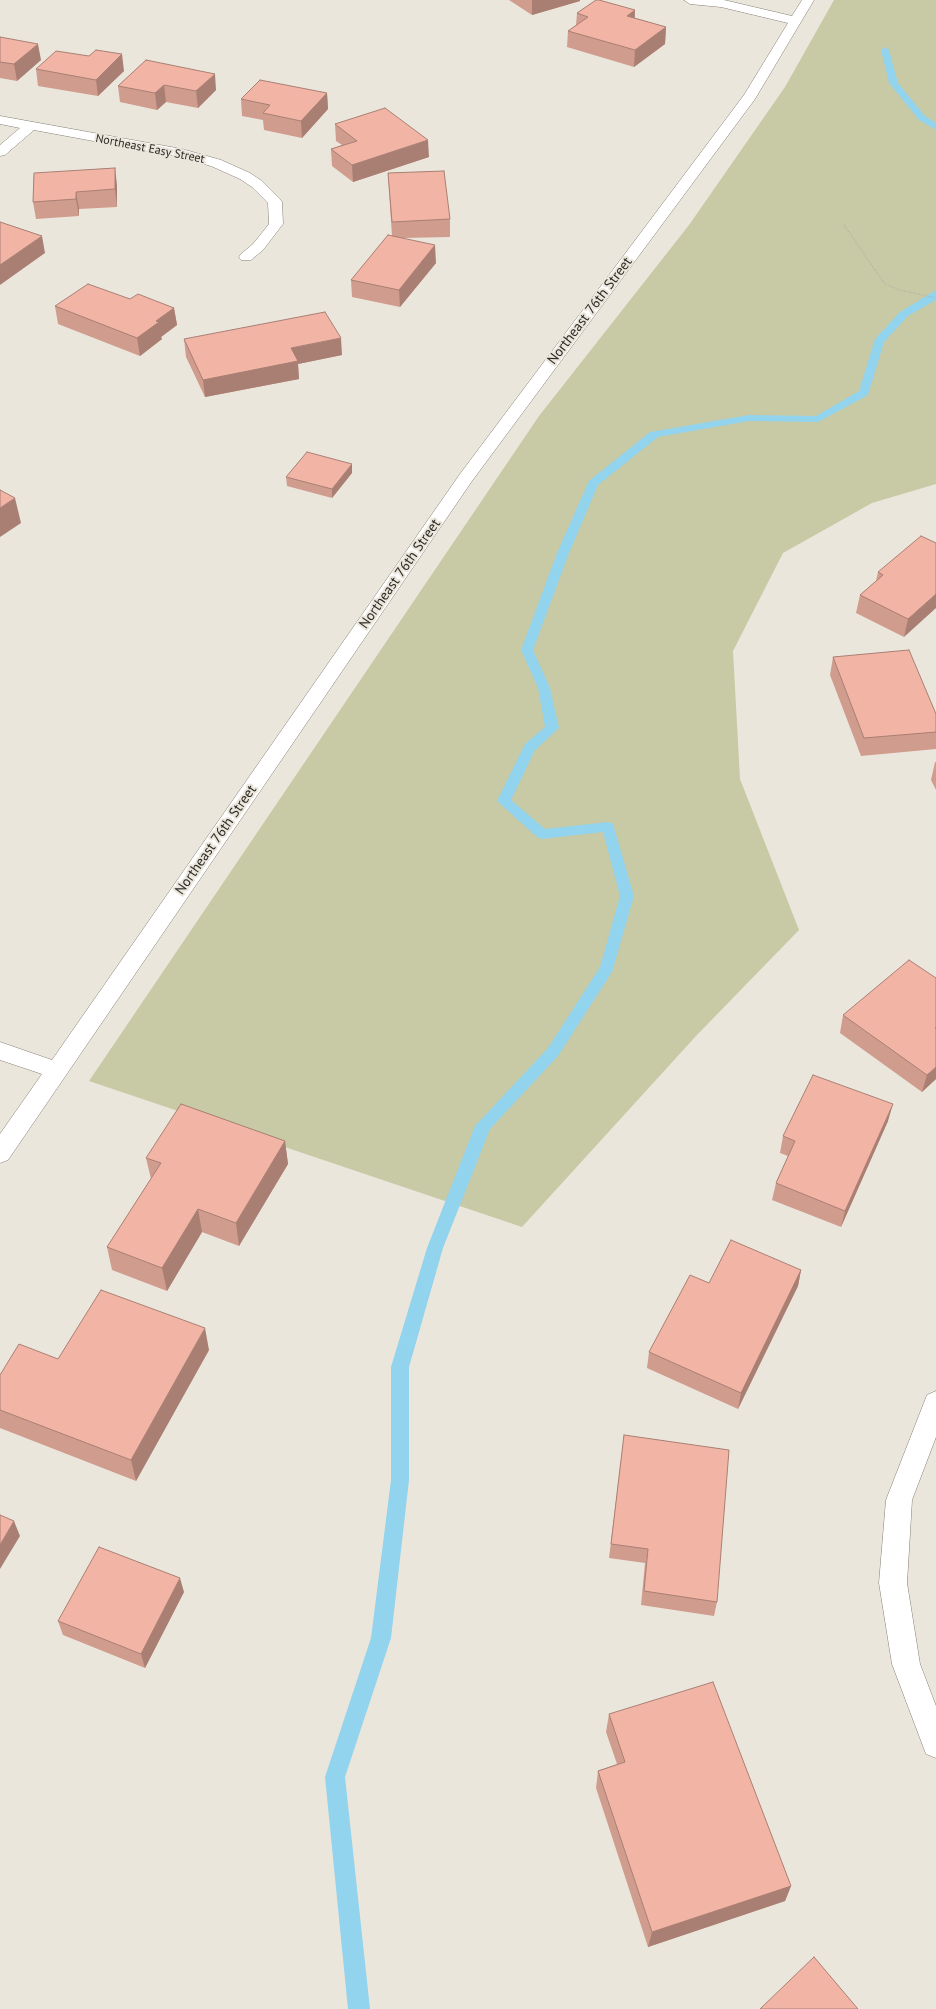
<!DOCTYPE html>
<html>
<head>
<meta charset="utf-8">
<style>
	body { margin:0 }
	canvas { display:block; background:#ebe6db }
</style>
</head>
<body>
<canvas width="936" height="2009"></canvas>
<script>
const ctx = document.querySelector('canvas').getContext('2d');
ctx.lineJoin = 'round';
function fillPath(path, color) {
  ctx.fillStyle = color;
  ctx.fill(path, 'evenodd');
}
function toPath(rows) {
  const path = new Path2D();
  for (const r of rows) {
    path.moveTo(r[0], r[1]);
    for (let i = 2; i < r.length; i += 2) path.lineTo(r[i], r[i + 1]);
  }
  return path;
}
function stroke(path, color, width, dash) {
  ctx.strokeStyle = color;
  ctx.lineWidth = width;
  ctx.lineCap = dash ? 'butt' : 'round';
  ctx.setLineDash(dash || []);
  ctx.stroke(path);
}
function label(font, color, halo, rows, align = 'center') {
  ctx.font = font + ' "PT Sans",sans-serif';
  ctx.lineWidth = 4;
  ctx.setLineDash([]);
  ctx.textBaseline = 'middle';
  ctx.strokeStyle = halo;
  ctx.fillStyle = color;
  for (const [text, x, y, turn = 0] of rows) {
    ctx.save();
    ctx.translate(x, y);
    ctx.rotate((+turn || 0) * Math.PI / 180);
    ctx.textAlign = isNaN(turn) ? turn : align;
    if (halo) ctx.strokeText(text, 0, 0);
    ctx.fillText(text, 0, 0);
    ctx.restore();
  }
}
const green = toPath([
	[834,0,936,0,936,484,872,503,783,553,733,651,740,779,799,930,696,1036,522,1227,89,1081,539,416,689,225,785,87]
]);
const stream = toPath([
	[885,47,889,50,898,83,925,116,936,123,936,130,919,120,889,83,881,50,885,47],
	[936,290,936,300,908,316,884,342,868,395,818,422,749,421,658,437,598,485,569,553,533,650,550,688,559,728,535,750,511,800,545,829,608,822,613,824,634,896,612,972,558,1056,490,1129,443,1248,409,1367,409,1480,391,1638,345,1777,370,2009,348,2009,325,1777,371,1638,391,1480,391,1367,427,1248,475,1126,548,1048,600,967,620,896,603,832,542,839,537,837,497,801,525,744,545,727,538,688,521,650,557,553,589,481,650,432,749,415,816,416,859,391,875,339,900,312,936,290]
]);
const path = toPath([
	[844,225,885,284,900,290,936,298]
]);
const minor = toPath([
	[684,0,724,0,792,16,802,0,814,0,755,99,472,481,8,1160,0,1163,0,1134,42,1074,0,1060,0,1042,52,1060,460,474,744,95,788,23,721,7,690,4,684,0],
	[0,116,182,149,221,160,250,173,262,181,280,199,282,202,283,224,263,250,251,260,241,260,239,257,241,254,253,244,269,224,268,203,252,187,240,179,211,166,180,157,34,130,5,155,0,156,0,145,20,128,0,124,0,116],
	[936,1391,936,1437,912,1500,907,1583,920,1664,936,1706,936,1758,926,1754,892,1664,879,1583,886,1500,927,1395,936,1391]
]);
const wall = toPath([
	[509,0,580,0,580,1,532,15],
	[635,10,635,18,666,27,665,44,634,67,567,47,568,31,576,25,577,13],
	[0,37,41,60,17,81,0,78],
	[146,60,216,90,198,108,166,102,157,110,120,102,118,86],
	[36,69,124,71,98,96,38,86],
	[327,93,328,109,302,138,264,130,263,120,242,116,241,99],
	[335,124,429,157,353,182,332,166,331,149,342,145,336,141],
	[34,173,117,185,117,207,79,209,79,216,36,219,33,202],
	[388,173,450,219,450,237,402,238,436,263,400,307,352,297,351,280,392,236,389,190],
	[130,299,174,308,177,325,161,337,162,339,140,356,58,324,55,306],
	[184,339,342,355,298,364,299,379,205,397,186,357],
	[352,464,352,473,332,498,287,486,286,477],
	[936,543,904,637,856,613,860,595,876,581,878,572],
	[833,657,936,714,936,749,861,756,830,675],
	[935,762,936,762,936,790,931,780],
	[843,1015,936,1079,922,1092,840,1033],
	[888,1121,841,1227,772,1200,776,1183,788,1156,780,1153,783,1136],
	[285,1141,288,1164,239,1246,202,1232,167,1291,112,1270,107,1247,151,1179,146,1158],
	[801,1270,798,1286,738,1409,647,1368,649,1352,709,1283],
	[209,1350,136,1481,0,1428,0,1375,58,1359],
	[624,1435,717,1602,714,1616,641,1605,645,1563,609,1558],
	[184,1592,145,1668,63,1635,58,1621],
	[609,1714,791,1886,785,1901,648,1947,596,1788,598,1771,617,1764,606,1732]
]);
const shadedWall = toPath([
	[532,0,580,0,580,1,532,15],
	[635,10,634,27,627,16],
	[666,27,665,44,634,67,635,50],
	[38,44,41,60,17,81,14,64],
	[122,54,124,71,98,96,96,80],
	[215,74,216,90,198,108,196,91],
	[164,85,166,102,157,110,155,93],
	[327,93,328,109,302,138,301,121],
	[428,140,429,157,353,182,352,165],
	[115,168,117,185,117,207,115,189],
	[76,192,79,209,79,216,76,199],
	[42,236,45,253,0,285,0,265],
	[435,245,436,263,400,307,399,290],
	[174,308,177,325,161,337,162,339,140,356,137,338,156,321],
	[341,338,342,355,298,364,299,379,205,397,203,380,291,348],
	[352,464,352,473,332,498,332,489],
	[15,498,21,523,0,537,0,508],
	[936,594,936,608,904,637,908,619],
	[936,1067,936,1079,922,1092,927,1075],
	[893,1104,888,1121,841,1227,845,1211],
	[285,1141,288,1164,239,1246,236,1223],
	[198,1209,202,1232,167,1291,162,1268],
	[801,1270,798,1286,738,1409,741,1393],
	[205,1328,209,1350,136,1481,131,1460],
	[14,1521,20,1536,0,1569,0,1545],
	[180,1578,184,1592,145,1668,141,1654],
	[791,1886,785,1901,648,1947,652,1932]
]);
const building = toPath([
	[596,0,599,0,635,10,627,16,666,27,635,50,568,31,588,17,577,13,596,0],
	[0,37,38,44,14,64,0,62,0,37],
	[96,50,122,54,96,80,36,69,56,51,89,56,96,50],
	[146,60,215,74,196,91,164,85,155,93,118,86,146,60],
	[260,80,327,93,301,121,263,113,270,105,241,99,260,80],
	[385,108,428,140,352,165,331,149,357,141,335,124,385,108],
	[115,168,115,189,76,192,76,199,33,202,34,173,115,168],
	[444,171,450,219,392,222,388,173,444,171],
	[0,222,42,236,0,265,0,222],
	[388,235,435,245,399,290,351,280,388,235],
	[88,284,130,299,138,294,174,308,156,321,159,322,137,338,55,306,88,284],
	[325,312,341,338,291,348,298,361,203,380,184,339,325,312],
	[307,452,352,464,332,489,286,477,307,452],
	[0,490,15,498,0,508,0,490],
	[921,536,936,543,936,594,908,619,860,595,883,575,878,572,921,536],
	[909,650,936,714,936,732,864,738,833,657,909,650],
	[909,960,936,978,936,1028,935,1028,936,1029,936,1067,927,1075,843,1015,909,960],
	[813,1075,893,1104,845,1211,776,1183,795,1141,783,1136,813,1075],
	[181,1104,285,1141,236,1223,198,1209,162,1268,107,1247,161,1163,146,1158,181,1104],
	[731,1240,801,1270,741,1393,649,1352,690,1275,709,1283,731,1240],
	[101,1290,205,1328,131,1460,0,1410,0,1375,19,1344,58,1359,101,1290],
	[624,1435,729,1450,717,1602,644,1591,648,1549,611,1544,624,1435],
	[0,1515,14,1521,0,1545,0,1515],
	[99,1547,180,1578,141,1654,58,1621,99,1547],
	[713,1682,791,1886,652,1932,598,1771,625,1762,609,1714,713,1682],
	[814,1957,858,2009,760,2009,814,1957]
]);
const farStreetnames = [
	["Northeast Easy Street",150,149,11]
];
const streetNames = [
	["Northeast 76th Street",590,311,-53],
	["Northeast 76th Street",400,574,-55],
	["Northeast 76th Street",216,840,-55]
];
fillPath(green, '#c7caa5');
fillPath(stream, '#92d3ed');
stroke(minor, '#848076', 1);
stroke(path, '#a4a098', 1.5, [0.5, 2]);
fillPath(minor, '#fff');
fillPath(wall, '#d09c8e');
fillPath(shadedWall, '#a97f74');
fillPath(building, '#f2b5a5');
stroke(building, '#a97f74', 1);
label('12px', '#2b2925', '#ebe6db', farStreetnames);
label('14px', '#2b2925', '#ebe6db', streetNames);
</script>
</body>
</html>
